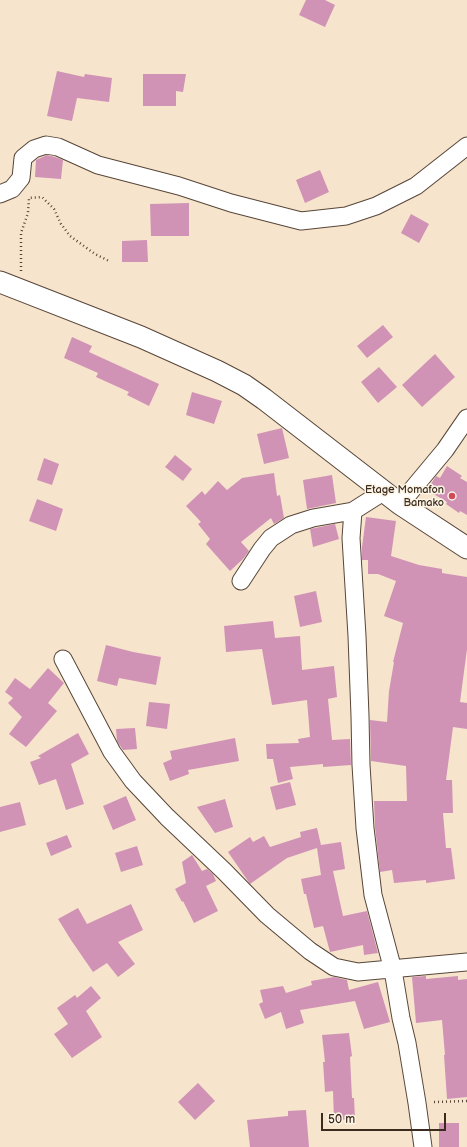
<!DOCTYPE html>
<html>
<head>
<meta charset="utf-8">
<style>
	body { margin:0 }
	#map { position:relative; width:467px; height:1147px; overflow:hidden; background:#f7e4cc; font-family:"Balsamiq Sans",sans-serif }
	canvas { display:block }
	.scale { position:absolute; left:321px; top:1113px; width:125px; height:18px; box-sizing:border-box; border:2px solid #3b2a1e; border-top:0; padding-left:5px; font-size:12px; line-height:14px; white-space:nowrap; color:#3b2a1e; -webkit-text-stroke:3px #fcf5e5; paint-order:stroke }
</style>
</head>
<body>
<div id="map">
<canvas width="467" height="1147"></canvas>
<div class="scale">50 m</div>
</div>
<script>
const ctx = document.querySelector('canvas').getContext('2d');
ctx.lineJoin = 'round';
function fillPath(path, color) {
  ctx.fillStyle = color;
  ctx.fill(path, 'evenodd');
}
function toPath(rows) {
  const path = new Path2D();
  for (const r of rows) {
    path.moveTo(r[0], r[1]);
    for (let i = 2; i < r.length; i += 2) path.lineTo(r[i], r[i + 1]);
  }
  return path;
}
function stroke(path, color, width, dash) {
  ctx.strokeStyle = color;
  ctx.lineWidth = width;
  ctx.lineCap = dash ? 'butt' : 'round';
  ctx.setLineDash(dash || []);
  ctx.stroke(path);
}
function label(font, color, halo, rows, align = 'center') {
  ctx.font = font + ' "Balsamiq Sans",sans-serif';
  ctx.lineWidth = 3;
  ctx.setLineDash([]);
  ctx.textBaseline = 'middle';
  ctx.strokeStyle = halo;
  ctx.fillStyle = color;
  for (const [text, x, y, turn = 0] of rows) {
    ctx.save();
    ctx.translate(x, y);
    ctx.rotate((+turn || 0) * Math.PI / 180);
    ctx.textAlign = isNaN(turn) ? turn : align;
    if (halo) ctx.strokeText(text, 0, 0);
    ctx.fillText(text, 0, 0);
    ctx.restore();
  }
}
const building = toPath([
	[306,0,325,0,335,5,325,27,299,15],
	[57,71,84,77,85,74,112,78,109,102,77,98,72,121,47,116],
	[143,74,186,74,183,92,176,91,176,106,143,106],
	[47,155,55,157,63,160,61,179,35,177,36,160],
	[320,170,329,192,305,203,296,180],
	[189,203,189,236,151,236,150,204],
	[411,214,429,224,419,243,401,233],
	[147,240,148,262,122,262,122,241],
	[383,325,393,337,367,358,357,346],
	[72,337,92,346,89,352,159,384,149,406,127,395,129,392,96,377,98,373,64,358],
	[435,354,455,377,422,407,402,385],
	[379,367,397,387,378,403,361,382],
	[192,392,222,401,214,424,186,415],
	[282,428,289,458,264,464,257,434],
	[175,455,192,469,183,481,165,467],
	[44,458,59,464,52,485,37,480],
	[447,466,462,476,460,478,467,482,467,515,460,511,459,513,446,504,447,502,427,490,436,476,440,478],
	[274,473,277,496,280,495,284,518,274,524,271,518,241,542,249,551,243,559,230,571,206,544,210,539,198,524,201,522,186,506,202,491,205,495,218,481,227,490,242,478],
	[332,475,336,503,307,509,303,480],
	[37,499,63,509,56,531,29,521],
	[366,517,396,521,391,556,419,565,442,569,442,573,467,577,467,649,460,702,467,703,467,729,453,727,446,780,452,780,453,813,443,813,446,848,451,848,455,879,426,883,426,880,394,883,392,870,380,872,375,827,374,801,407,801,406,766,371,761,370,720,387,722,389,691,394,662,393,662,403,623,384,616,396,581,378,574,368,574,368,560,362,560,362,547],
	[335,524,339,539,313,547,310,529],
	[316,591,322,622,300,627,294,596],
	[273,621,275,638,300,636,302,670,334,666,337,697,328,699,332,740,350,739,351,765,323,767,323,764,290,767,293,779,278,783,273,759,267,759,266,744,299,743,298,739,310,737,307,700,272,705,262,649,226,652,224,626],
	[106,645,133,652,161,657,156,685,119,678,117,686,97,681],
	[48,668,64,683,48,703,57,711,26,747,9,734,22,717,8,703,13,698,5,692,15,678,30,689],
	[149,702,170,704,167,729,146,726],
	[135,728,137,749,123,750,117,741,116,729],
	[78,733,89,754,71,764,84,804,66,810,56,779,39,785,30,762,41,758,38,756],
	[235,738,239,761,188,770,189,774,170,781,163,763,172,759,170,751],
	[290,782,296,805,276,810,270,787],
	[126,796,136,820,113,830,103,806],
	[225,799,233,827,215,833,197,807],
	[20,802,26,825,0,832,0,807],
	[317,828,321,845,341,842,345,869,333,871,343,916,367,911,378,953,364,955,363,945,330,952,323,926,314,928,306,894,304,894,301,879,321,875,317,848,287,858,250,884,228,852,250,837,253,842,264,836,270,847,301,837,300,832],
	[67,835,72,847,51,856,46,843],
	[137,846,143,865,121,872,115,853],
	[192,855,202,871,207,869,213,874,216,881,206,886,218,911,194,923,183,901,182,902,175,889,186,883,182,862],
	[131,904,143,930,118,942,135,964,118,977,107,963,93,972,71,940,58,919,78,908,87,924],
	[426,976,426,979,458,976,458,980,467,979,467,1097,447,1099,444,1055,445,1055,442,1020,416,1023,412,977],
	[334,977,347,980,349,990,378,982,390,1022,364,1029,355,1001,300,1010,304,1023,286,1029,281,1012,265,1019,259,1004,263,1002,260,990,283,986,286,993,312,985,311,981],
	[91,986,101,998,86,1011,102,1037,72,1058,54,1034,68,1024,57,1008,75,995,77,998],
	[349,1033,352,1056,350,1057,352,1098,354,1098,355,1119,334,1120,333,1091,325,1092,323,1062,325,1062,322,1035],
	[198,1083,215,1101,195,1120,178,1102],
	[306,1110,309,1147,250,1147,247,1120,288,1116,288,1111],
	[439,1123,459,1123,459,1147,439,1147]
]);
const path = toPath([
	[21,271,21,233,28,213,29,198,42,197,54,209,61,224,70,236,95,254,109,261],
	[434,1102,467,1101]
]);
const minor = toPath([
	[0,194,12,189,21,178,23,158,34,149,46,145,58,147,98,165,179,186,231,203,301,221,346,216,376,206,416,186,467,146],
	[383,492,353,511,351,538,357,636,360,716,361,765,365,828,373,895,393,970,401,1018,407,1043,417,1103,423,1147],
	[400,504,445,450,467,418],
	[241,581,262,549,271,538,291,525,313,518,353,511],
	[63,659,112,752,133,781,167,817,224,871,267,915,310,951,334,967,358,972,467,962]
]);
const tertiary = toPath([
	[0,282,141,337,217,371,244,385,264,399,400,504,467,548]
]);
const markers = [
	[452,496,4,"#d1495b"]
];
const poiNames = [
	["Etage Momafon",444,490],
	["Bamako",444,503]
];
fillPath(building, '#d093b5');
stroke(minor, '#574638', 19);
stroke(tertiary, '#574638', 23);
stroke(path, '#574638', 2.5, [1, 3]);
stroke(minor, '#fff', 17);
stroke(tertiary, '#fff', 21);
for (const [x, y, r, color] of markers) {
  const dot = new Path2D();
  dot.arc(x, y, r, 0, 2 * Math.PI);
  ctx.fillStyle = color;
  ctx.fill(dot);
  stroke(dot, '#fcf5e5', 1.5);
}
label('11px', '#3b2a1e', '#fcf5e5', poiNames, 'right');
</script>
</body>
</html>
